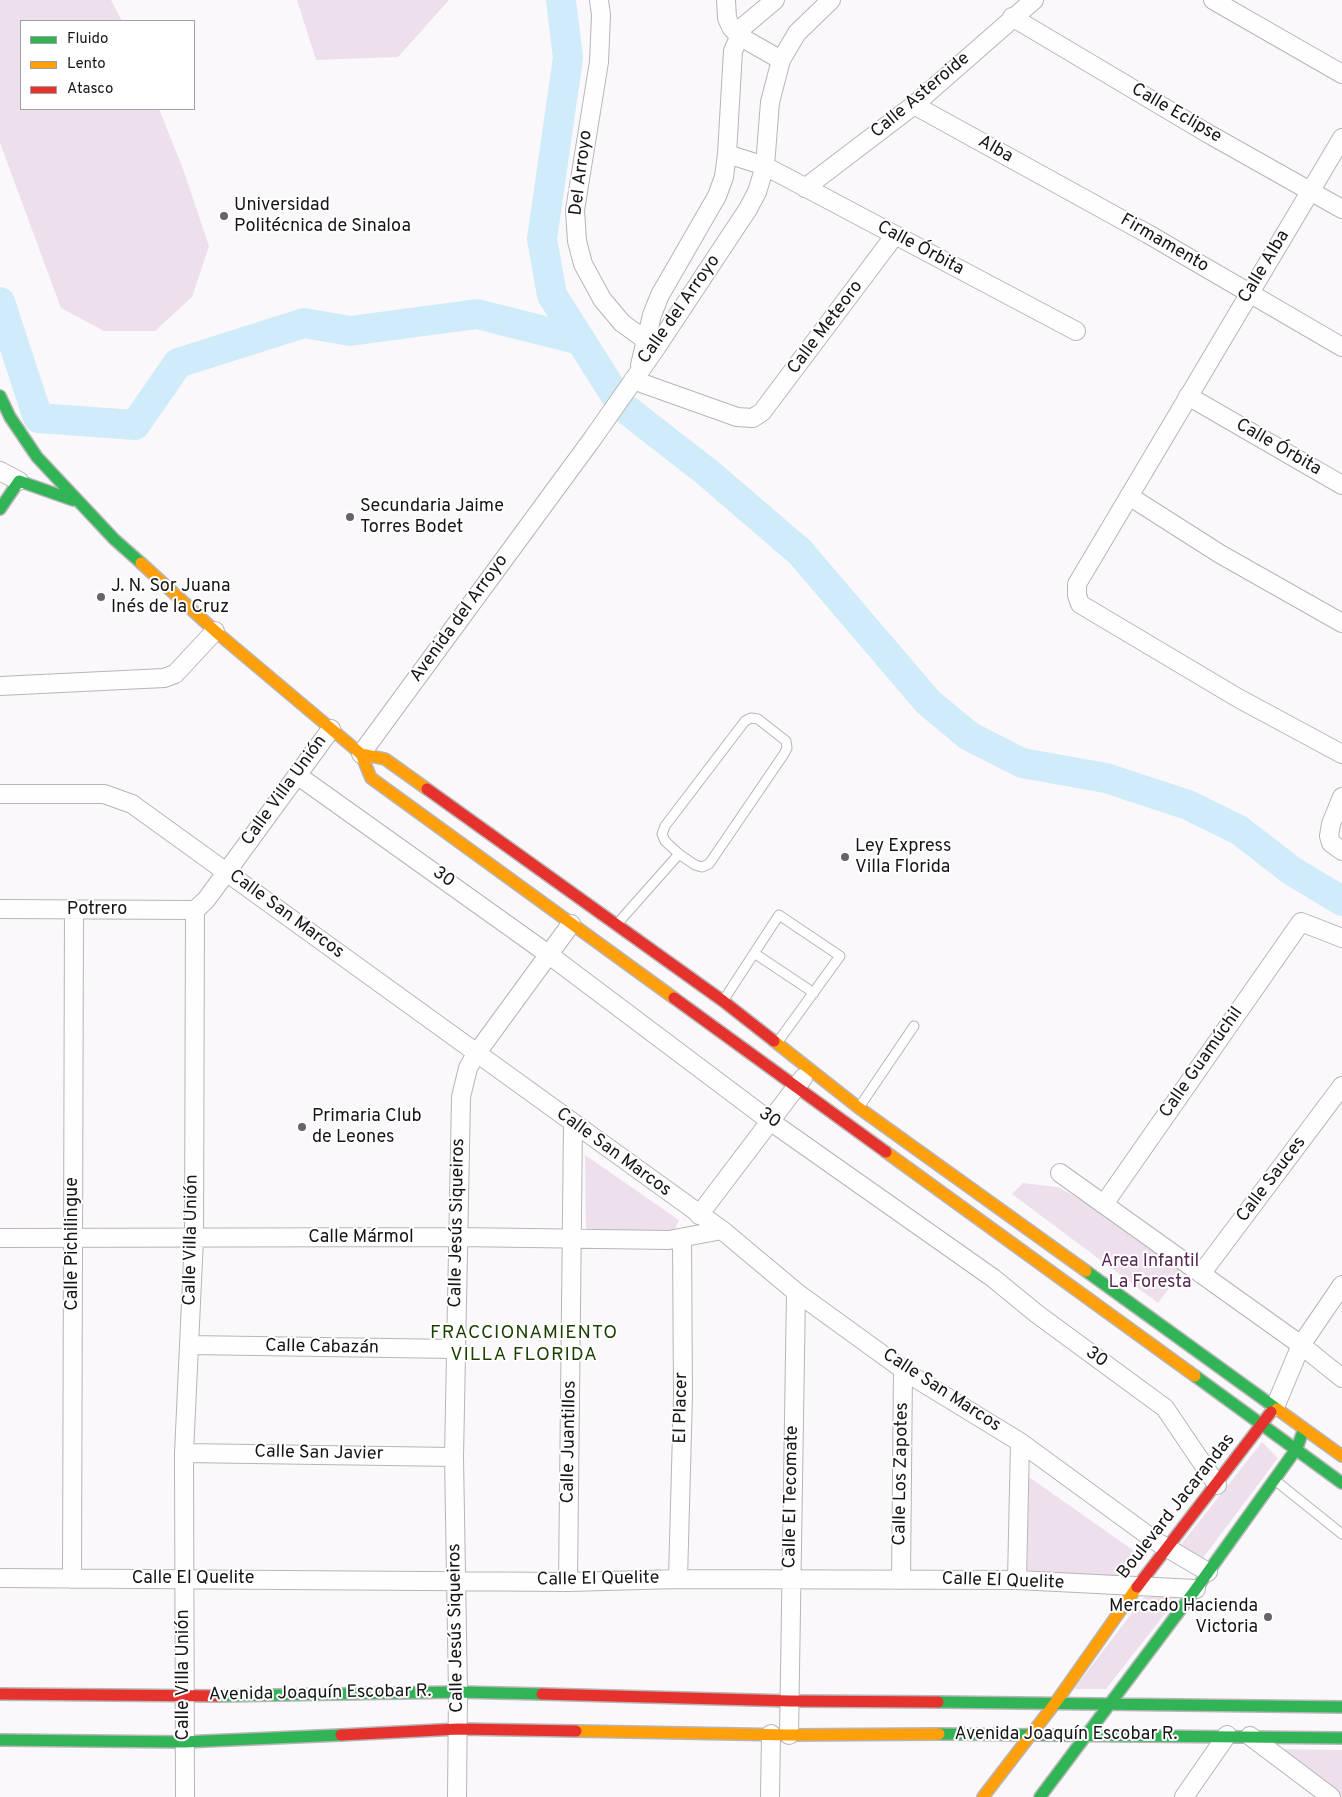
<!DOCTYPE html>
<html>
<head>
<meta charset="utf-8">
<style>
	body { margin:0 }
	#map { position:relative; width:1342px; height:1797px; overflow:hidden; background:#fbf8fb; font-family:Overpass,sans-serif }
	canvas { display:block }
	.legend { position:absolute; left:20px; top:20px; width:175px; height:90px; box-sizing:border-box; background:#fff; border:1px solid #a2a1a2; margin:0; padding:6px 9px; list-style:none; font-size:15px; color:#171517 }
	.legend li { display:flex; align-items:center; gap:10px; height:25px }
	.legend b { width:25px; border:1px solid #a2a1a2 }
</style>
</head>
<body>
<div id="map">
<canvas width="1342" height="1797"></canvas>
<ul class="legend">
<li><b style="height:6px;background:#30b455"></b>Fluido</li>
<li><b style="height:6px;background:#ff9f0a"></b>Lento</li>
<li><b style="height:6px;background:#e5322d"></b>Atasco</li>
</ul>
</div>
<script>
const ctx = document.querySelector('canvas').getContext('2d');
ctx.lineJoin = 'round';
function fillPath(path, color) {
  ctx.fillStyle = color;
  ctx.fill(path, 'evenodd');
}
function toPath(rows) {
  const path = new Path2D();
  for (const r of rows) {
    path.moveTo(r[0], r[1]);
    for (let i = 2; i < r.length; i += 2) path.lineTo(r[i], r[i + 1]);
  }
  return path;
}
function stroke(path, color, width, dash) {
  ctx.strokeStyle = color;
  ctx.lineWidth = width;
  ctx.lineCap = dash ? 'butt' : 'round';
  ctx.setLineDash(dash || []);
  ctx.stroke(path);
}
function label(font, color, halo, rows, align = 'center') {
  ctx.font = font + ' Overpass,sans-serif';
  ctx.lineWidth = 4;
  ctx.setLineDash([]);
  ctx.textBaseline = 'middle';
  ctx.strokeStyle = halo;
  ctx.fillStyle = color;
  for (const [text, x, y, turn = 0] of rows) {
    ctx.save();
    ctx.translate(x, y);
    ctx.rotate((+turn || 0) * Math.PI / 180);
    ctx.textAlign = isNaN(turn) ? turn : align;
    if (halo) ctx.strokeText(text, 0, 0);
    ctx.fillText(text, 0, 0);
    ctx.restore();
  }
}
const green = toPath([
	[0,0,111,0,122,21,21,21,21,109,159,109,183,169,209,246,192,297,155,331,104,331,61,308,0,143],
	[297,0,449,0,398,57,316,60],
	[585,1155,679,1220,673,1234,586,1232],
	[1023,1183,1058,1187,1094,1207,1182,1271,1158,1303,1012,1194],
	[1262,1442,1278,1458,1203,1558,1179,1547],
	[1029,1477,1137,1553,1125,1576,1027,1572],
	[1144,1597,1178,1597,1106,1689,1074,1689],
	[1255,1749,1342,1750,1342,1797,1324,1797]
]);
const river = toPath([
	[561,0,568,58,542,239,552,295,622,406,708,473,800,552,928,702,969,736,1022,763,1106,778,1188,805,1239,830,1292,871,1342,901],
	[0,302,38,418,135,425,178,363,304,323,350,331,477,314,580,340]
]);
const lane = toPath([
	[617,924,679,854,665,841,662,834,665,826,745,721,751,718,758,719,786,741,787,748,784,754,709,864,702,867,695,865,679,854],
	[754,953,814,993],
	[723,1001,779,915,840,956,777,1043],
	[860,1106,914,1026],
	[1276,1481,1342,1534]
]);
const street = toPath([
	[599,0,601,15,599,62,575,210,577,241,583,264,602,299,622,323,654,346],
	[726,0,727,18,731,27,739,36,781,60],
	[1213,0,1342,74],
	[1012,17,1207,133,1342,209],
	[914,105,1148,234,1342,347],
	[1342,138,1077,584,1077,595,1080,604,1238,698,1342,754],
	[727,154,765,166,1076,331],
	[805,188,914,105,1034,0],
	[640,365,652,315,660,295,717,196,724,177,727,154,733,51,744,26,775,0],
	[633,380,737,417,753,418,762,412,895,235],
	[1188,396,1342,485],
	[0,471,19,481],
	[1129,496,1220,554,1342,623],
	[0,686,164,678,175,674,215,631],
	[361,754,593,438,656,348,748,209,757,192,765,166,770,102,781,60,797,33,831,0],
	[297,775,548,954,770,1121,993,1278,1037,1314,1165,1408,1217,1485],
	[0,794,104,794,132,804,722,1230,796,1292,912,1376,1020,1442,1157,1542,1208,1572],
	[1342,797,1331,824,1329,836,1331,843,1342,851],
	[0,909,195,910],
	[1060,1173,1301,1345,1342,1378],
	[1104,1204,1301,922,1342,938],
	[699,1215,803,1078],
	[0,1238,458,1237,669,1240,722,1230],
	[1201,1274,1342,1086],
	[190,1345,455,1349],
	[1275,1407,1301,1345,1342,1285],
	[184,1453,454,1457],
	[0,1578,568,1582,678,1579,1017,1580,1196,1589],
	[72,1579,74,910],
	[678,1579,683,1395,682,1238],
	[901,1580,903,1369],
	[1017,1580,1020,1442],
	[568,1582,573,1123],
	[789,1735,796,1292],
	[1250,1736,1331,1797],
	[185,1797,184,1453,194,1238,195,910,206,900,331,729],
	[457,1797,458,1692,454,1457,461,1097,468,1068,476,1054,571,924],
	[770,1797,771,1734],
	[1184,1797,1227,1735]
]);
const fast = toPath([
	[0,396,10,417,37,457,114,539,141,563],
	[0,509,19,481,73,500],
	[1086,1271,1277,1409],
	[1195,1376,1342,1483],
	[217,1696,458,1692,542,1694],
	[938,1702,1342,1707],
	[939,1734,1342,1738],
	[0,1740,184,1742,341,1735],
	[1040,1797,1196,1589,1297,1448,1302,1434]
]);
const slow = toPath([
	[141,563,215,631,361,754,385,759,427,789],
	[361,754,371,778,674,998],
	[774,1041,859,1108,1086,1271],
	[886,1152,1195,1376],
	[1277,1409,1342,1456],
	[576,1731,789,1735,939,1734],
	[983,1797,1056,1702,1137,1587]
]);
const jam = toPath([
	[427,789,723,1001,774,1041],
	[674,998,886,1152],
	[1137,1587,1271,1412],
	[0,1694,217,1696],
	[542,1694,790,1701,938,1702],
	[341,1735,458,1729,576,1731]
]);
const markers = [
	[224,216,5,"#676467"],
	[350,517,5,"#676467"],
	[101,597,5,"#676467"],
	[845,857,5,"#676467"],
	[302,1127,5,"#676467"],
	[1268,1617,5,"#676467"]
];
const streetNames = [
	["Calle Asteroide",921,96,-40],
	["Calle Eclipse",1176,114,30],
	["Alba",995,150,29],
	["Del Arroyo",582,173,-83],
	["Firmamento",1164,244,30],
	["Calle Órbita",920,249,28],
	["Calle Alba",1265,267,-59],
	["Calle del Arroyo",680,310,-55],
	["Calle Meteoro",826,328,-53],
	["Calle Órbita",1278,448,30],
	["Avenida del Arroyo",460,619,-54],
	["Calle Villa Unión",285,791,-54],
	["30",443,878,36],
	["Potrero",97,910],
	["Calle San Marcos",286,915,36],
	["Calle Guamúchil",1202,1063,-55],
	["30",769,1119,36],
	["Calle San Marcos",613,1153,36],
	["Calle Sauces",1272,1180,-53],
	["Calle Jesús Siqueiros",458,1223,-89],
	["Calle Mármol",361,1238],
	["Calle Villa Unión",192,1240,-89],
	["Calle Pichilingue",73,1244,-90],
	["Calle Cabazán",322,1348,1],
	["30",1096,1358,36],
	["Calle San Marcos",941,1391,33],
	["El Placer",682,1408,-89],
	["Calle Juantillos",570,1442,-89],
	["Calle San Javier",319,1454,1],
	["Calle Los Zapotes",902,1474,-89],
	["Calle El Tecomate",792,1497,-89],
	["Boulevard Jacarandas",1177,1507,-52],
	["Calle El Quelite",193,1579],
	["Calle El Quelite",598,1580,-1],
	["Calle El Quelite",1003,1582,2],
	["Calle Jesús Siqueiros",457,1628,-91],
	["Calle Villa Unión",184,1675,-90],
	["Avenida Joaquín Escobar R.",320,1694,-1],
	["Avenida Joaquín Escobar R.",1066,1735]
];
const poiNames = [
	["Universidad",234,206],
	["Politécnica de Sinaloa",234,227],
	["Secundaria Jaime",360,507],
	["Torres Bodet",360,528],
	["J. N. Sor Juana",111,587],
	["Inés de la Cruz",111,608],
	["Ley Express",855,847],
	["Villa Florida",855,868],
	["Primaria Club",312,1117],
	["de Leones",312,1138],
	["Mercado Hacienda",1258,1607,"right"],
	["Victoria",1258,1628,"right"]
];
const parkNames = [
	["Area Infantil",1150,1262],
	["La Foresta",1150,1283]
];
const neighbourhoodNames = [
	["FRACCIONAMIENTO",524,1334],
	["VILLA FLORIDA",524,1356]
];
fillPath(green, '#eedfec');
stroke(river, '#d0ecfa', 30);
stroke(lane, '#b7b5b7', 11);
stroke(street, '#b7b5b7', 20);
stroke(fast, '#b7b5b7', 14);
stroke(slow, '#b7b5b7', 14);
stroke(jam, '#b7b5b7', 14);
stroke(lane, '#fefefe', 9);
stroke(street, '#fefefe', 18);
stroke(fast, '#30b455', 11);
stroke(slow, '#ff9f0a', 11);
stroke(jam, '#e5322d', 11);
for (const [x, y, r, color] of markers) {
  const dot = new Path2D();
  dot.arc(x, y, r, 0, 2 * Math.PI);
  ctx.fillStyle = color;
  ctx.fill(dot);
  stroke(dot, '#fff', 2);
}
label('18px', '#171517', '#fff', streetNames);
label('18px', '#171517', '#fff', poiNames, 'left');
label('18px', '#572854', '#fff', parkNames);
ctx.letterSpacing = '1px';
label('19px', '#1a3f00', '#fff', neighbourhoodNames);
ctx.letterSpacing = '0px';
</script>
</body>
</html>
